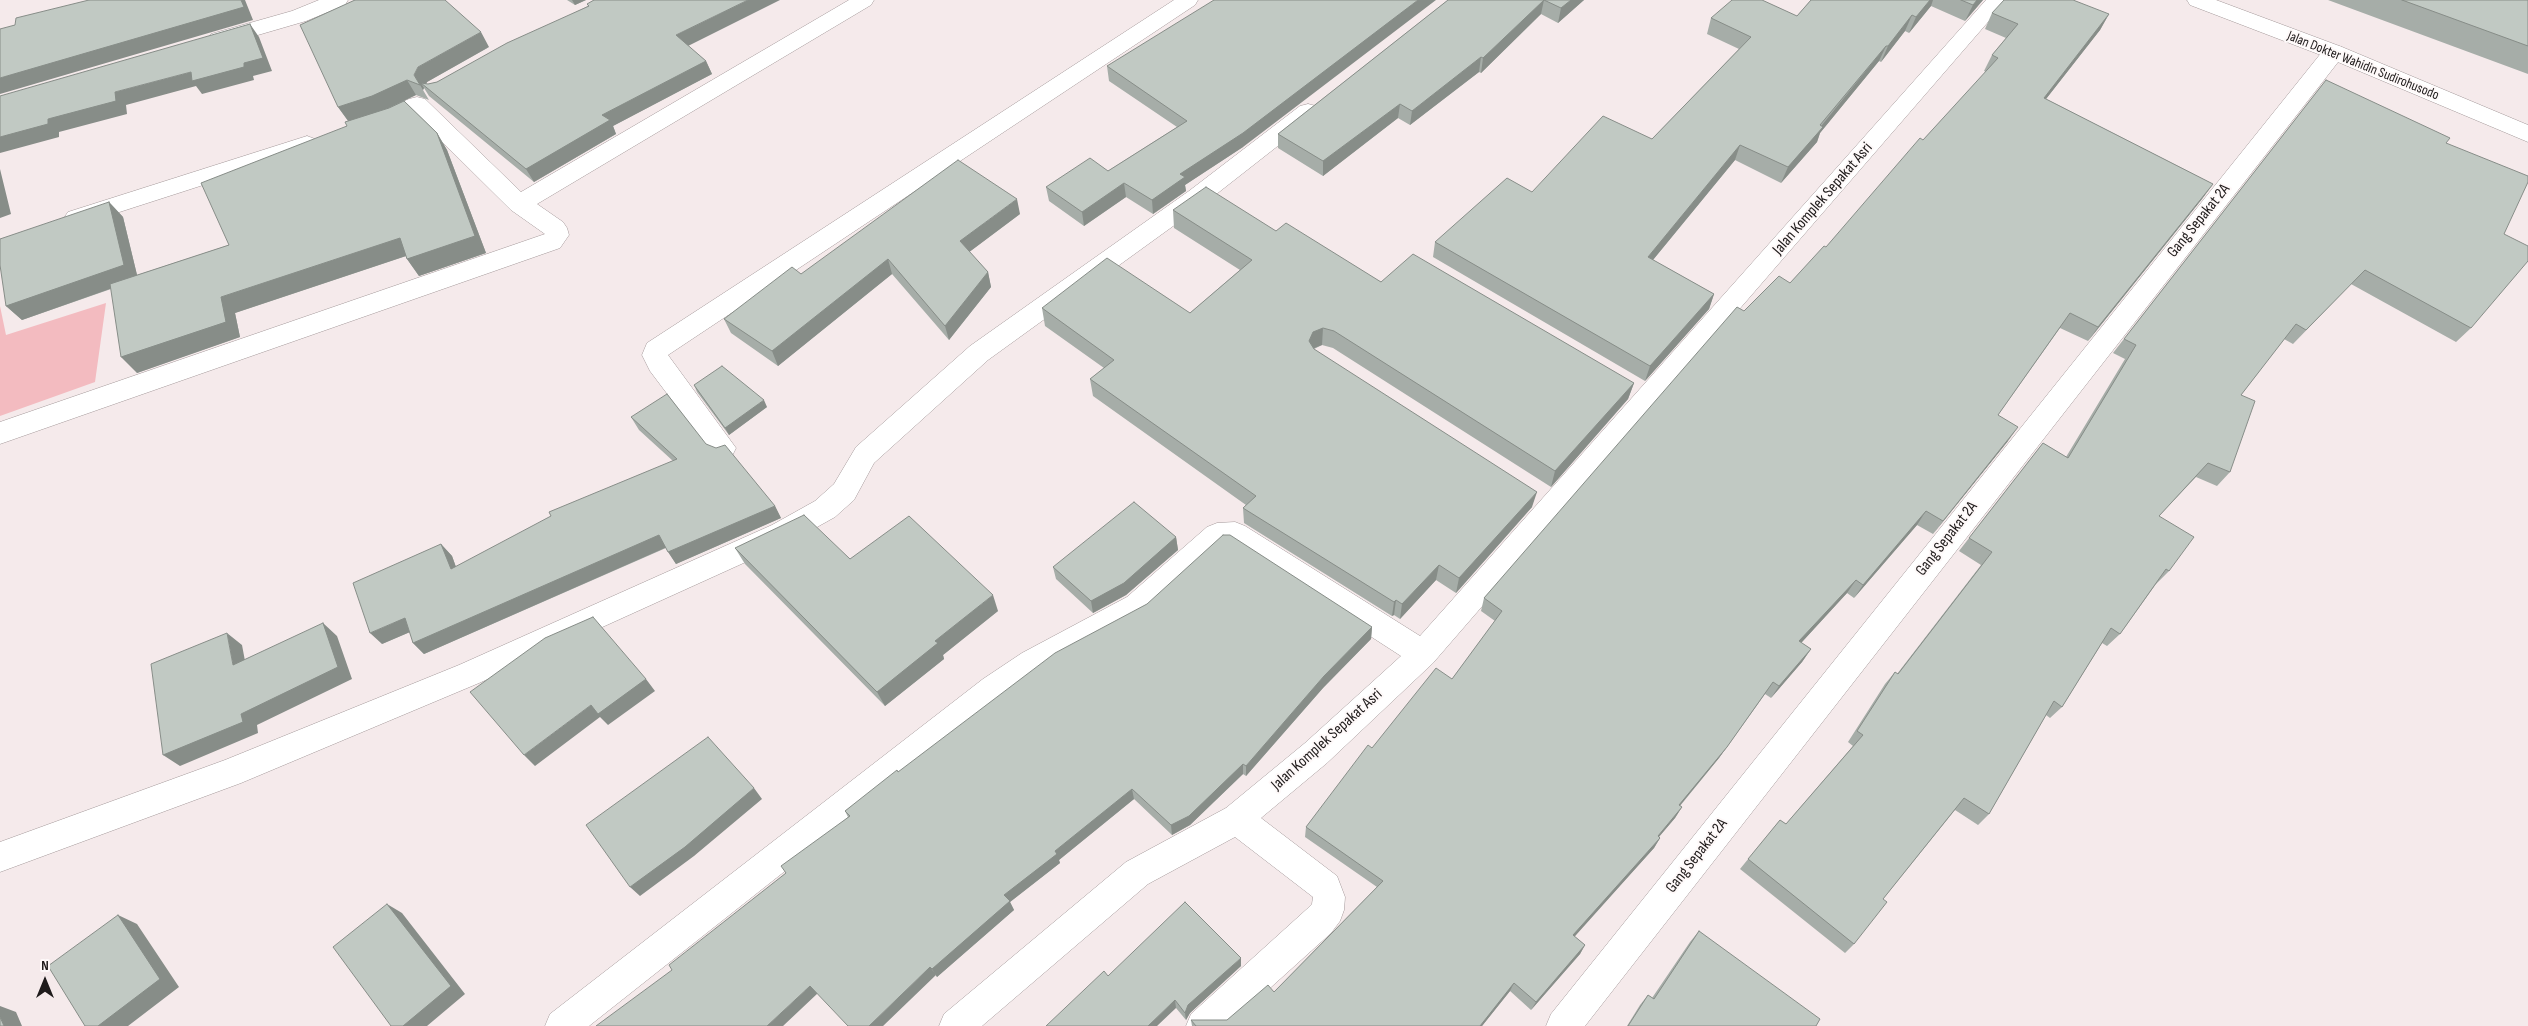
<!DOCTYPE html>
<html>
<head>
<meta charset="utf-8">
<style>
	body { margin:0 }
	#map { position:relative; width:2528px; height:1026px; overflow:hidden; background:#f5eaeb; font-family:"Sofia Sans Condensed",sans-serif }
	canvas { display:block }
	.north { position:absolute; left:20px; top:956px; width:50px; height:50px; -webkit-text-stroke:4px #fef9f9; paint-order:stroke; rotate:0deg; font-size:14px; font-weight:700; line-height:20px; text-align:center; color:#1f1b1b }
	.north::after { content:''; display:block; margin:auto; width:18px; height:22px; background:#1f1b1b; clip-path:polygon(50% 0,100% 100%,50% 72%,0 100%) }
</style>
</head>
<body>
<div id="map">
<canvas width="2528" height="1026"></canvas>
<div class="north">N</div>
</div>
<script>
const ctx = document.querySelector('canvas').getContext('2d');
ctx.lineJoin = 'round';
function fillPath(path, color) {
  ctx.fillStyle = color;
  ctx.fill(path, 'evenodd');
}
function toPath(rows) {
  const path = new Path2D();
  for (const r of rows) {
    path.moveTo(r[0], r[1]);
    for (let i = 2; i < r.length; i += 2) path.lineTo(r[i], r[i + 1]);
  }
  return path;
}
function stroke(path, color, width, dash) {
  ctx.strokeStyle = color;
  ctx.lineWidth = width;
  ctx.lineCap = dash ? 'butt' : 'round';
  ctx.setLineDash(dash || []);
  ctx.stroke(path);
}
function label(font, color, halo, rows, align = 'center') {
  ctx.font = font + ' "Sofia Sans Condensed",sans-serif';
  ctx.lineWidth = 4;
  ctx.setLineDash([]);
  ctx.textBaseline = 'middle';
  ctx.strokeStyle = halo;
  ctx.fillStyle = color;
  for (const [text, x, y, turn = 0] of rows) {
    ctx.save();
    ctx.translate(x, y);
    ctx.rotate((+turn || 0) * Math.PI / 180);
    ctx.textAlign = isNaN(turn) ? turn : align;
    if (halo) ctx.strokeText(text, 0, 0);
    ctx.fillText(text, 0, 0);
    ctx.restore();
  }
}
const green = toPath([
	[106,303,95,382,0,416,0,306,6,335]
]);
const minor = toPath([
	[319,0,348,0,345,5,306,21,227,44,219,46,211,44,208,39,211,34,292,11,319,0],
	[849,0,874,0,871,5,537,204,563,222,567,228,569,235,560,248,0,444,0,422,545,234,511,210,414,114,376,130,368,127,365,122,368,117,409,99,417,97,425,99,521,192,849,0],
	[1174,0,1198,0,1195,5,668,355,736,448,732,456,723,459,714,456,650,371,642,355,647,343,1174,0],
	[1986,0,2007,0,1433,663,1327,763,1261,818,1337,876,1345,897,1344,910,1340,921,1331,933,1228,1026,1186,1026,1191,1014,1307,909,1312,904,1313,897,1235,837,1148,884,982,1026,939,1026,944,1014,1126,862,1226,808,1305,743,1401,656,1231,546,1223,546,1147,615,1042,671,1005,697,589,1026,545,1026,550,1014,983,679,1022,653,1127,597,1207,527,1217,523,1235,522,1245,526,1420,636,1986,0],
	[2334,45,2342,47,2345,52,2342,57,1585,1026,1546,1026,1551,1014,2326,47,2334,45],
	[1308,104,1316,106,1319,111,1316,116,1205,203,988,360,874,463,854,500,835,517,792,541,479,683,241,783,0,872,0,842,225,760,459,665,772,525,815,501,834,484,856,447,970,346,1189,191,1300,106,1308,104],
	[307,136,315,139,318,144,315,149,76,226,68,224,64,218,68,212,307,136]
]);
const tertiary = toPath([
	[2187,0,2216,0,2342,47,2528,125,2528,142,2326,57,2190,5,2187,0]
]);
const wall = toPath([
	[567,0,586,0,575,5],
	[1448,0,1584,0,1558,23,1541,14,1481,73,1479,72,1410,125,1398,118,1323,176,1278,148,1278,134],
	[1811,0,1983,0,1965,21,1931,6,1909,33,1905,31,1881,62,1879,61,1820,133,1817,142,1781,183,1735,160,1653,260,1714,294,1709,309,1645,381,1433,257,1435,242,1532,192,1652,139,1739,49,1707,34,1711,18,1797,16],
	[2328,0,2528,0,2528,74],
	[587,4,688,46,706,61,712,74,613,126,616,134,534,182,429,96,424,88,423,90,429,100,416,95,404,101,437,133,447,150,486,253,419,276,407,259,406,256,235,313,240,337,137,373,111,289,22,320,6,306,109,202,123,217,137,275,229,245,347,126,348,121,338,107,489,47,427,82,426,84,428,84,437,82,588,6],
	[1992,13,2109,14,2100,30,2046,99,2213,184,2202,199,2088,341,2060,328,1998,415,2008,441,1933,534,1917,525,1854,598,1847,593,1801,643,1811,649,1802,662,1771,698,1765,694,1719,758,1680,806,1682,807,1675,818,1659,837,1660,838,1654,848,1574,936,1585,945,1580,954,1531,1010,1510,991,1482,1026,1192,1026,1191,1020,1227,1020,1274,992,1377,887,1305,837,1306,827,1372,748,1452,679,1495,621,1481,611,1484,598,1744,311,1790,283,1826,247,1923,140,1986,72,1984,71,1992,55,2006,38,1985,29],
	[1107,66,1243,147,1185,185,1186,191,1153,214,1126,197,1084,226,1049,201,1046,187,1108,171,1177,127,1109,81],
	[2326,80,2446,143,2504,234,2471,328,2456,342,2351,284,2293,344,2284,339,2241,395,2230,472,2217,486,2196,477,2159,516,2169,571,2156,584,2120,634,2107,646,2102,643,2062,707,2050,718,2046,715,1989,814,1978,825,1955,810,1883,899,1854,944,1845,953,1740,869,1780,820,1786,824,1853,746,1848,742,1885,684,1895,672,1897,674,1981,565,1959,551,2043,443,2066,457,2125,359,2113,353],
	[1173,210,1276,231,1381,282,1634,383,1628,399,1551,487,1333,348,1322,345,1314,349,1532,507,1456,593,1436,580,1400,619,1394,615,1392,616,1244,523,1243,508,1246,505,1093,396,1090,379,1104,368,1045,326,1042,308,1190,313,1240,270,1174,228],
	[1020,214,969,252,988,272,991,287,949,340,892,274,778,366,731,333,724,319,801,274],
	[694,385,767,407,729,435,697,392],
	[631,417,775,506,781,518,676,564,666,548,424,654,413,643,410,632,382,644,441,544,452,556,456,567,673,461,639,430],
	[1176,537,1178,550,1126,595,1093,613,1056,579,1053,567],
	[735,548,850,559,998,611,943,655,944,659,885,706,745,564],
	[1372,627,1371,639,1323,688,1246,776,1243,774,1190,825,1172,835,1134,799,1059,860,1060,863,1010,902,1014,910,937,977,936,975,817,993,672,970,786,873,848,817,845,811,898,772],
	[1699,931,1816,1026,1627,1026,1640,1005,1648,995,1652,998,1690,942],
	[1241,966,1190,1013,1186,1020,1176,1008,1108,976]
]);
const shadedWall = toPath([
	[241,0,245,0,253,20,0,94,0,78],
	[572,0,586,0,575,5],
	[748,0,780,0,682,49,676,35],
	[1418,0,1436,0,1243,147,1185,185,1186,191,1153,214,1152,200,1180,174],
	[1544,0,1541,14,1481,73,1483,58],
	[1571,0,1584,0,1558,23,1561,8],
	[1930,0,1933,0,1931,6,1909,33,1916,17],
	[1977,0,1983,0,1965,21,1973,5],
	[2109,14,2100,30,2035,113,2044,98],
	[1912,15,1905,31,1881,62,1888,46],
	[250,24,259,37,272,71,253,76,254,80,202,94,196,86,126,105,127,114,59,132,59,137,0,153,0,137,48,119,115,92,191,72,244,63],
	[481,32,489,47,427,82,425,86,421,83,424,88,423,90,429,100,414,75,418,67],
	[1886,46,1879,61,1820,133,1817,142,1781,183,1788,167],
	[1481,57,1479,72,1410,125,1412,111],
	[706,61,712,74,613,126,616,134,534,182,526,169,602,115],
	[407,80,416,95,382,111,349,122,338,107],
	[1400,104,1398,118,1323,176,1323,161],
	[437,133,447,150,486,253,419,276,407,259],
	[1740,145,1735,160,1643,272,1648,257],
	[0,169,11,214,0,218],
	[1124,183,1126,197,1084,226,1082,212],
	[2213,184,2202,199,2088,341,2098,327],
	[1017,199,1020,214,964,256,960,241],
	[109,202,123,217,138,279,22,320,6,306],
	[400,238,412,254,235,313,240,337,137,373,121,357,221,297],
	[888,259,892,274,778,366,772,351],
	[988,272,991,287,949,340,945,326],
	[1714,294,1709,309,1645,381,1650,366],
	[1323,328,1322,345,1312,349,1309,341,1313,332],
	[1634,383,1628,399,1551,487,1555,471],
	[764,400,767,407,729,435,725,428],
	[2018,427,2008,441,1933,534,1943,521],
	[1537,492,1532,507,1456,593,1459,578],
	[775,506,781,518,676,564,668,552],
	[1926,511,1917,525,1854,598,1863,585],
	[659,535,667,547,424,654,413,643],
	[1176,537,1178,550,1126,595,1093,613,1091,601],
	[441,544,452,556,461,581,451,569],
	[1439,565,1436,580,1400,619,1402,604],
	[1856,580,1847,593,1791,654,1799,641],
	[993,595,998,611,943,655,944,659,885,706,877,692,935,641],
	[1396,600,1394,615,1392,616,1394,602],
	[405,618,417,629,382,644,370,633],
	[323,623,337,636,352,679,257,725,258,733,180,766,163,755,241,714],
	[1372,627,1371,639,1323,688,1246,776,1246,766,1324,676],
	[227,633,242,645,248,677,233,665],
	[1811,649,1802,662,1771,698,1779,686],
	[646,679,655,691,608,725,600,717,535,766,524,755,591,705],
	[1773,682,1719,758,1672,815,1679,805],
	[1243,764,1243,774,1190,825,1172,835,1171,825],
	[754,788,762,799,694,856,640,896,630,887],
	[1132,789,1134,799,1059,860,1060,863,1010,902,1014,910,937,977,932,969,1004,895,1055,851],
	[1682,807,1675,818,1651,846,1658,836],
	[1660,838,1654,848,1568,944,1573,935],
	[387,904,402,913,465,994,427,1026,403,1026],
	[118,915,137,924,179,987,128,1026,98,1026],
	[1585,945,1580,954,1531,1010,1536,1002],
	[1241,958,1241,966,1190,1013,1186,1020,1185,1013,1188,1005],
	[930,967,936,975,883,1026,869,1026],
	[1514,983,1510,991,1482,1026,1480,1026],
	[810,986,818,993,783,1026,767,1026],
	[1175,1000,1176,1008,1157,1026,1148,1026],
	[0,1006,16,1012,22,1026,4,1026,0,1017]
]);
const building = toPath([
	[89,0,241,0,244,7,0,78,0,29,15,25,16,18,89,0],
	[355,0,445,0,481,32,418,67,414,75,420,85,407,80,372,96,338,107,300,25,355,0],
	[594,0,748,0,676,35,706,61,602,115,610,120,526,169,421,83,428,84,437,82,507,43,589,6,587,4,594,0],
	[1214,0,1418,0,1243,133,1180,174,1185,177,1152,200,1124,183,1082,212,1046,187,1090,158,1108,171,1187,121,1107,66,1214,0],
	[1448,0,1544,0,1483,58,1481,57,1412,111,1400,104,1323,161,1278,134,1448,0],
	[1544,0,1571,0,1561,8,1544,0],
	[1732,0,1762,0,1797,16,1811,0,1930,0,1916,17,1912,15,1888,46,1886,46,1820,125,1823,127,1788,167,1740,145,1648,257,1714,294,1650,366,1435,242,1507,178,1532,192,1603,116,1652,139,1751,37,1711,18,1732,0],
	[1961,0,1977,0,1973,5,1961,0],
	[2004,0,2073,0,2109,14,2044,98,2213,184,2098,327,2070,313,1998,415,2018,427,1943,521,1926,511,1863,585,1856,580,1799,641,1811,649,1779,686,1773,682,1727,747,1679,805,1682,807,1658,836,1660,838,1573,935,1585,945,1536,1002,1514,983,1480,1026,1196,1026,1191,1020,1227,1020,1268,985,1274,992,1383,881,1306,827,1368,745,1372,748,1436,668,1452,679,1502,611,1484,598,1737,307,1744,311,1779,276,1790,283,1824,246,1826,247,1920,138,1923,140,1998,58,1992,55,2018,24,1992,13,2004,0],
	[2402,0,2528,0,2528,46,2402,0],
	[250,24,263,58,244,63,244,67,192,81,191,72,115,92,116,101,48,119,48,124,0,137,0,96,250,24],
	[2326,80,2450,138,2446,143,2528,176,2528,182,2504,234,2528,246,2528,261,2471,328,2365,270,2306,330,2296,324,2241,395,2255,401,2230,472,2208,463,2159,516,2194,537,2169,571,2166,569,2120,634,2111,628,2062,707,2054,701,1989,814,1964,798,1883,899,1887,902,1854,944,1748,859,1780,820,1786,824,1863,735,1857,731,1895,672,1898,674,1992,552,1969,538,2043,443,2068,458,2136,345,2124,339,2326,80],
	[404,101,437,133,475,236,407,259,400,238,221,297,226,322,121,357,110,284,229,245,201,183,347,126,345,122,389,108,404,101],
	[958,160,1017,199,960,241,988,272,945,326,888,259,772,351,724,319,792,267,801,274,958,160],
	[1206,187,1276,231,1286,223,1381,282,1413,254,1634,383,1555,471,1334,331,1323,328,1313,332,1309,341,1314,349,1537,492,1459,578,1439,565,1402,604,1396,600,1394,602,1243,508,1256,496,1090,379,1114,360,1042,308,1107,258,1190,313,1252,260,1173,210,1206,187],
	[109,202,124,265,6,306,0,265,0,239,109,202],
	[722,366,764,400,725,428,694,385,722,366],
	[667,394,706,444,716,448,725,445,775,506,668,552,659,535,413,643,405,618,370,633,353,583,441,544,451,569,551,516,549,512,677,459,631,417,667,394],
	[1134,502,1176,537,1124,583,1091,601,1053,567,1134,502],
	[804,515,850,559,909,516,993,595,935,641,938,643,877,692,735,548,804,515],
	[1223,535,1230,535,1372,627,1324,676,1246,766,1243,764,1189,816,1171,825,1132,789,1055,851,1057,854,1004,895,1010,901,932,969,930,967,869,1026,848,1026,810,986,767,1026,596,1026,672,970,669,965,786,873,781,866,850,816,845,811,897,770,898,772,1055,653,1147,604,1223,535],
	[593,617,646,679,598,714,591,705,524,755,470,692,545,638,593,617],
	[323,623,338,667,241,714,243,722,163,755,151,664,227,633,233,665,323,623],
	[708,737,754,788,685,847,630,887,586,825,708,737],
	[1185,902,1241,958,1188,1005,1185,1013,1175,1000,1148,1026,1046,1026,1104,971,1108,976,1185,902],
	[387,904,451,986,403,1026,391,1026,333,947,387,904],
	[118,915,160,979,98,1026,85,1026,48,966,118,915],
	[1699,931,1820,1019,1816,1026,1628,1026,1648,995,1654,999,1699,931],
	[0,1017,4,1026,0,1026,0,1017]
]);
const farStreetnames = [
	["Jalan Dokter Wahidin Sudirohusodo",2363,66,22]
];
const streetNames = [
	["Jalan Komplek Sepakat Asri",1823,199,-49],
	["Gang Sepakat 2A",2199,221,-51],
	["Gang Sepakat 2A",1947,539,-52],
	["Jalan Komplek Sepakat Asri",1327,740,-42],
	["Gang Sepakat 2A",1697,856,-52]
];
fillPath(green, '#f3bbc0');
stroke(minor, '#a4999a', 1);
stroke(tertiary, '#a4999a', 1);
fillPath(minor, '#fff');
fillPath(tertiary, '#fff');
fillPath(wall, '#a6ada8');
fillPath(shadedWall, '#878d88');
fillPath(building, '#c1c9c3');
stroke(building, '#878d88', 1);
label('14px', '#1f1b1b', '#fef9f9', farStreetnames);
label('16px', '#1f1b1b', '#fef9f9', streetNames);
</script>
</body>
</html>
